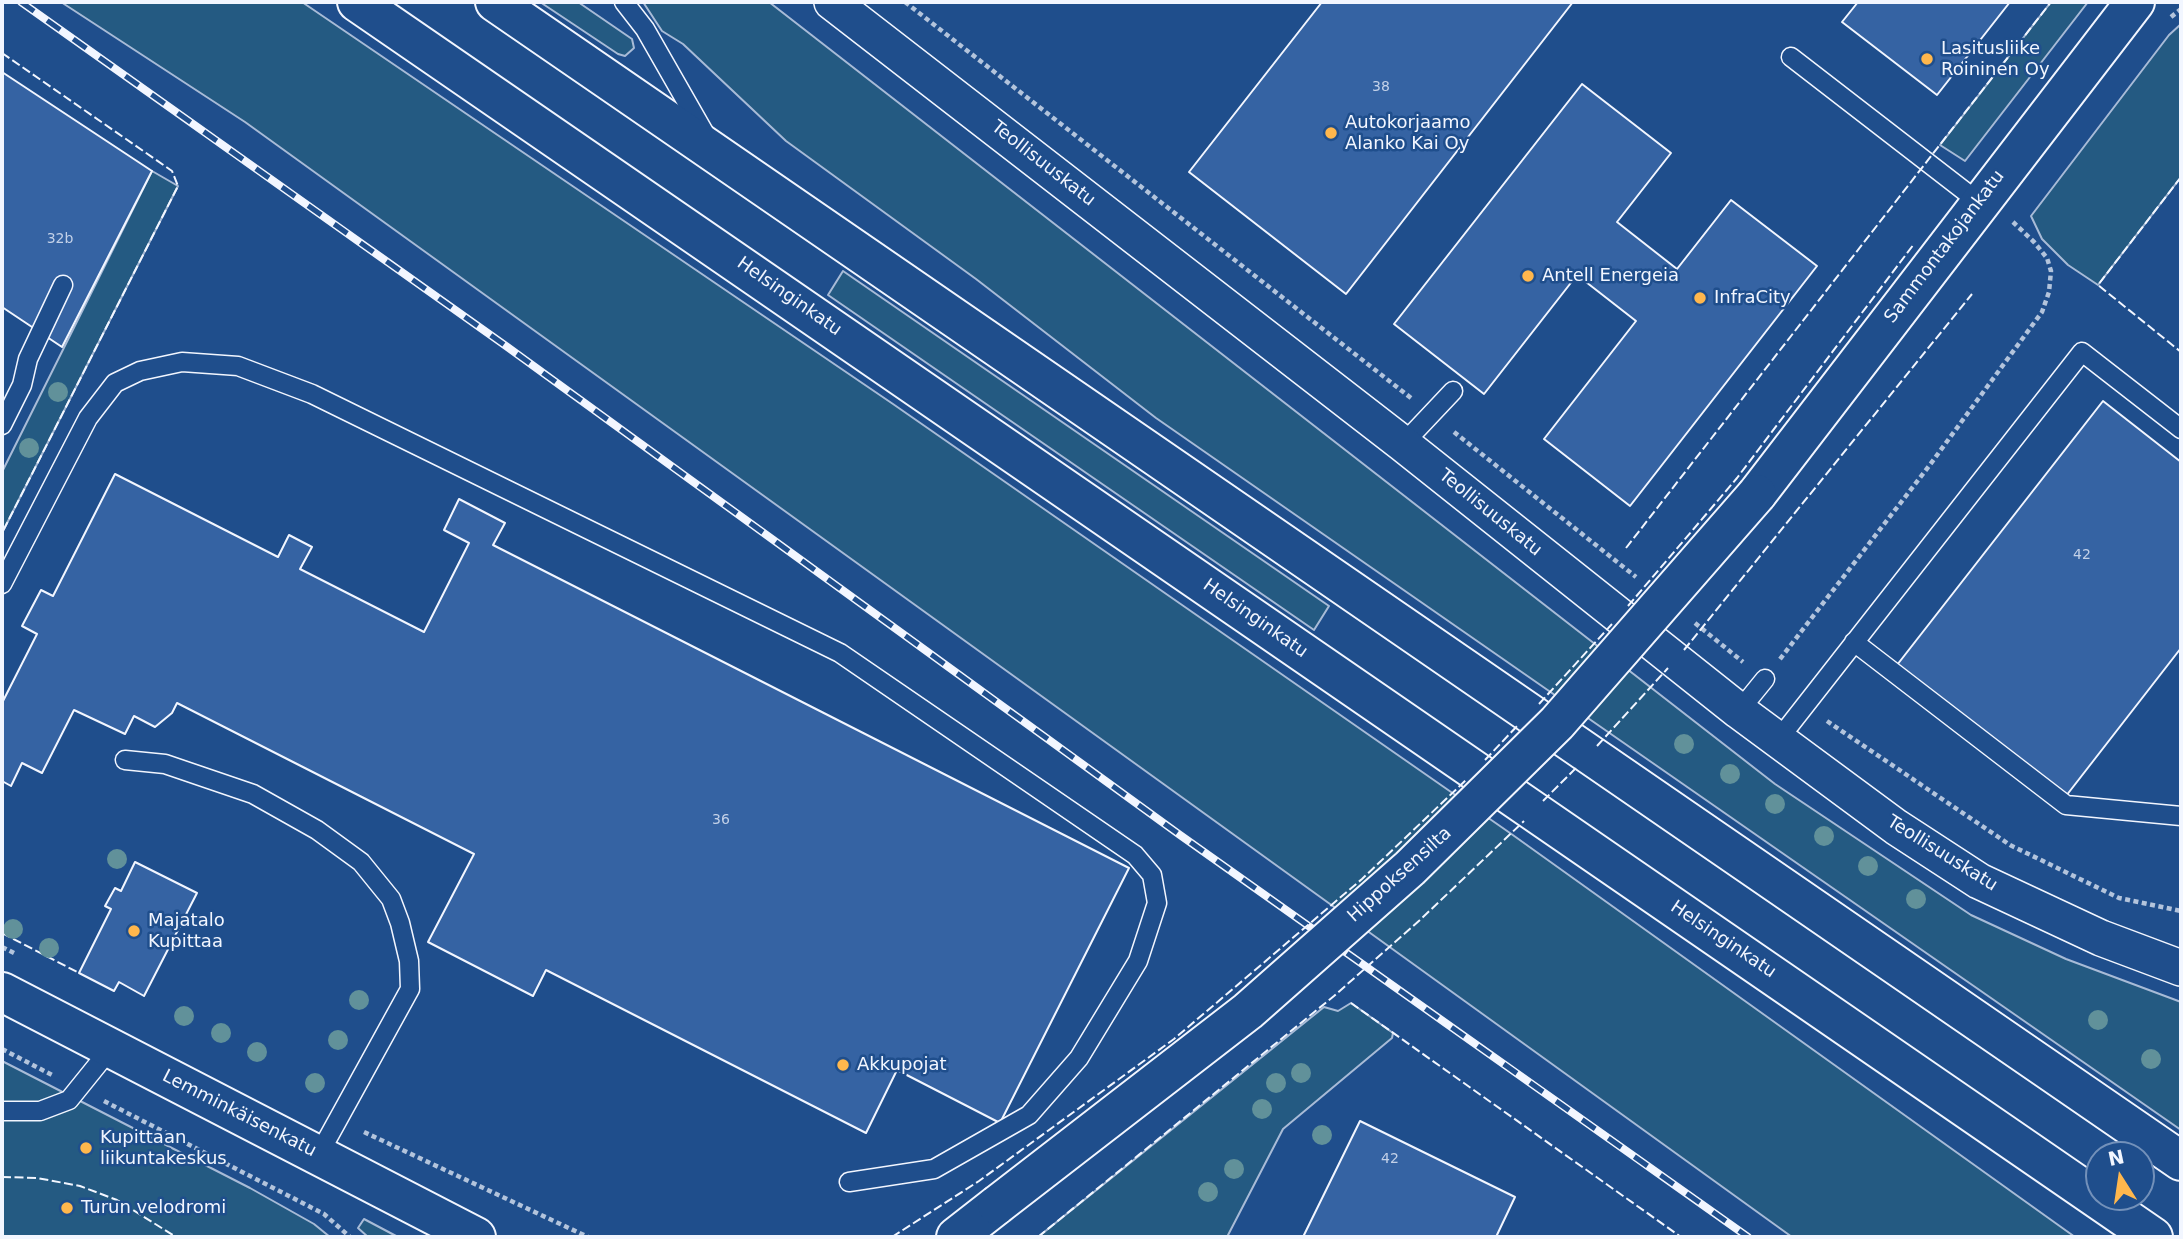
<!DOCTYPE html>
<html>
<head>
<meta charset="utf-8">
<style>
	body { margin:0 }
	#map { position:relative; width:2183px; height:1239px; overflow:hidden; background:#1f4e8c; font-family:"DejaVu Sans",sans-serif }
	canvas { display:block }
	.frame { position:absolute; inset:0; border:4px solid #f2f6ff; pointer-events:none }
	.north { position:absolute; left:2085px; top:1141px; width:70px; height:70px; box-sizing:border-box; background:#1f4e8c; border:2px solid #7391ba; border-radius:50%; rotate:348deg; font-size:19px; font-weight:700; line-height:28px; text-align:center; color:#f2f6ff }
	.north::after { content:''; display:block; margin:auto; width:24px; height:32px; background:#ffb74d; clip-path:polygon(50% 0,100% 100%,50% 72%,0 100%) }
</style>
</head>
<body>
<div id="map">
<canvas width="2183" height="1239"></canvas>
<div class="frame"></div>
<div class="north">N</div>
</div>
<script>
const ctx = document.querySelector('canvas').getContext('2d');
ctx.lineJoin = 'round';
function fillPath(path, color) {
  ctx.fillStyle = color;
  ctx.fill(path, 'evenodd');
}
function toPath(rows) {
  const path = new Path2D();
  for (const r of rows) {
    path.moveTo(r[0], r[1]);
    for (let i = 2; i < r.length; i += 2) path.lineTo(r[i], r[i + 1]);
  }
  return path;
}
function stroke(path, color, width, dash) {
  ctx.strokeStyle = color;
  ctx.lineWidth = width;
  ctx.lineCap = dash ? 'butt' : 'round';
  ctx.setLineDash(dash || []);
  ctx.stroke(path);
}
function label(font, color, halo, rows, align = 'center') {
  ctx.font = font + ' "DejaVu Sans",sans-serif';
  ctx.lineWidth = 5;
  ctx.setLineDash([]);
  ctx.textBaseline = 'middle';
  ctx.strokeStyle = halo;
  ctx.fillStyle = color;
  for (const [text, x, y, turn = 0] of rows) {
    ctx.save();
    ctx.translate(x, y);
    ctx.rotate((+turn || 0) * Math.PI / 180);
    ctx.textAlign = isNaN(turn) ? turn : align;
    if (halo) ctx.strokeText(text, 0, 0);
    ctx.fillText(text, 0, 0);
    ctx.restore();
  }
}
const green = toPath([
	[61,2,302,2,893,404,1510,833,2075,1237,1792,1237,245,122,61,2],
	[540,2,578,2,632,39,634,48,625,56,618,54,540,2],
	[643,2,769,2,1775,784,1971,915,2066,959,2181,1002,2181,1130,1156,418,976,279,786,141,683,44,662,31,643,2],
	[2051,2,2088,2,1965,161,1940,145,2051,2],
	[2181,24,2181,177,2098,285,2068,265,2042,239,2031,216,2169,35,2181,24],
	[152,171,178,186,2,533,2,472,152,171],
	[843,271,1329,606,1314,630,828,295,843,271],
	[1351,1003,1393,1033,1392,1038,1283,1129,1227,1237,1038,1237,1324,1007,1338,1011,1351,1003],
	[2,1061,250,1188,314,1224,330,1237,2,1237,2,1061],
	[364,1219,398,1237,368,1237,358,1228,364,1219]
]);
const building = toPath([
	[1322,2,1573,2,1346,294,1189,172,1322,2],
	[1858,2,2010,2,1937,95,1842,22,1858,2],
	[2,72,152,171,62,347,2,307,2,72],
	[1582,84,1671,153,1617,222,1677,269,1731,200,1817,266,1630,506,1544,439,1636,321,1577,275,1484,394,1394,324,1582,84],
	[2103,401,2181,462,2181,648,2066,796,1897,665,2103,401],
	[115,474,278,557,289,535,312,547,300,569,424,632,469,543,444,530,459,499,505,523,493,545,1129,868,1000,1123,897,1070,866,1133,546,970,533,996,428,942,474,854,177,703,172,713,155,727,134,716,125,734,74,710,42,773,22,763,11,786,2,781,2,703,37,634,22,626,41,590,53,596,115,474],
	[135,862,197,893,144,996,119,982,114,991,79,973,111,909,105,906,115,888,121,891,135,862],
	[1360,1121,1515,1197,1496,1237,1303,1237,1360,1121]
]);
const path = toPath([
	[905,2,1411,398],
	[2171,17,2181,9],
	[1454,432,1636,577],
	[1695,623,1743,662],
	[1780,659,1929,466,2042,312,2049,292,2051,271,2047,258,2034,242,2013,222],
	[1827,721,2010,845,2119,898,2181,911],
	[2,947,14,953],
	[2,1049,52,1075],
	[104,1101,324,1214,350,1237],
	[364,1132,588,1237]
]);
const lane = toPath([
	[624,2,645,29,705,134],
	[1791,57,1980,203],
	[2,425,22,385,28,359,63,285],
	[1403,444,1453,391],
	[2,584,88,418,115,383,140,371,182,362,238,366,312,394,840,653,1135,855,1152,875,1157,903,1138,961,1079,1058,1029,1115,934,1169,849,1182],
	[1854,642,2066,805,2181,816],
	[1739,711,1765,679],
	[1778,740,2082,352,2181,429],
	[125,760,165,764,253,794,317,830,361,862,391,899,400,923,409,961,410,989,319,1154],
	[2,1111,40,1111,69,1100,111,1048]
]);
const street = toPath([
	[832,2,1403,444,1739,711,1896,827,1979,881,2101,938,2181,968]
]);
const secondary = toPath([
	[1757,494,2135,2],
	[2,992,476,1237],
	[956,1237,997,1205]
]);
const highway = toPath([
	[357,2,2153,1237],
	[495,2,2181,1161]
]);
const rail = toPath([
	[21,2,506,346,1180,835,1748,1237]
]);
const secondaryBridge = toPath([
	[997,1205,1248,1011,1410,868,1557,723,1757,494]
]);
const fence = toPath([
	[2,53,172,171,178,186,2,533],
	[2181,177,2098,285,2181,352],
	[1626,548,2051,2],
	[1628,606,1737,478,1914,244],
	[1684,650,1972,294],
	[1539,704,1612,624],
	[1597,746,1668,668],
	[1485,760,1519,724],
	[1543,801,1578,766],
	[2,933,79,973],
	[1351,1003,1681,1237],
	[2,1177,37,1178,80,1186,117,1200,176,1237],
	[892,1237,979,1181,1174,1039,1362,879,1466,780],
	[1038,1237,1334,996,1421,919,1524,821]
]);
const trees = [
	[58,392],
	[29,448],
	[1684,744],
	[1730,774],
	[1775,804],
	[1824,836],
	[117,859],
	[1868,866],
	[1916,899],
	[13,929],
	[49,948],
	[359,1000],
	[184,1016],
	[2098,1020],
	[221,1033],
	[338,1040],
	[257,1052],
	[2151,1059],
	[1301,1073],
	[315,1083],
	[1276,1083],
	[1262,1109],
	[1322,1135],
	[1234,1169],
	[1208,1192]
];
const markers = [
	[1927,59,7,"#ffb74d"],
	[1331,133,7,"#ffb74d"],
	[1528,276,7,"#ffb74d"],
	[1700,298,7,"#ffb74d"],
	[134,931,7,"#ffb74d"],
	[843,1065,7,"#ffb74d"],
	[86,1148,7,"#ffb74d"],
	[67,1208,7,"#ffb74d"]
];
const numberNames = [
	["38",1381,87],
	["32b",60,239],
	["42",2082,555],
	["36",721,820],
	["42",1390,1159]
];
const poiNames = [
	["Lasitusliike",1941,49],
	["Roininen Oy",1941,70],
	["Autokorjaamo",1345,123],
	["Alanko Kai Oy",1345,144],
	["Antell Energeia",1542,276],
	["InfraCity",1714,298],
	["Majatalo",148,921],
	["Kupittaa",148,942],
	["Akkupojat",857,1065],
	["Kupittaan",100,1138],
	["liikuntakeskus",100,1159],
	["Turun velodromi",81,1208]
];
const streetNames = [
	["Teollisuuskatu",1043,164,38],
	["Sammontakojankatu",1945,247,-53],
	["Helsinginkatu",789,297,35],
	["Teollisuuskatu",1490,513,39],
	["Helsinginkatu",1255,619,35],
	["Teollisuuskatu",1942,854,32],
	["Hippoksensilta",1400,875,-42],
	["Helsinginkatu",1723,940,34],
	["Lemminkäisenkatu",239,1114,27]
];
fillPath(green, '#245a82');
stroke(green, '#a8bbd7', 2);
fillPath(building, '#3563a3');
stroke(building, '#f2f6ff', 2);
stroke(lane, '#f2f6ff', 21);
stroke(street, '#f2f6ff', 38);
stroke(secondary, '#f2f6ff', 42);
stroke(highway, '#f2f6ff', 42);
stroke(path, '#b3c4dc', 4.5, [5, 3.5]);
stroke(lane, '#1f4e8c', 18);
stroke(street, '#1f4e8c', 35);
stroke(secondary, '#1f4e8c', 38);
stroke(highway, '#1f4e8c', 38);
stroke(rail, '#f2f6ff', 8);
stroke(rail, '#1f4e8c', 5, [16]);
stroke(secondaryBridge, '#f2f6ff', 42, []);
stroke(secondaryBridge, '#1f4e8c', 38);
stroke(fence, '#f2f6ff', 2, [9, 3.5]);
ctx.fillStyle = '#61919a';
for (const [x, y] of trees) {
  ctx.beginPath();
  ctx.arc(x, y, 10, 0, 2 * Math.PI);
  ctx.fill();
}
for (const [x, y, r, color] of markers) {
  const dot = new Path2D();
  dot.arc(x, y, r, 0, 2 * Math.PI);
  ctx.fillStyle = color;
  ctx.fill(dot);
  stroke(dot, '#1f4e8c', 2.5);
}
label('14px', '#c3d1e8', null, numberNames);
label('18px', '#f2f6ff', '#1f4e8c', poiNames, 'left');
label('18px', '#f2f6ff', '#1f4e8c', streetNames);
</script>
</body>
</html>
